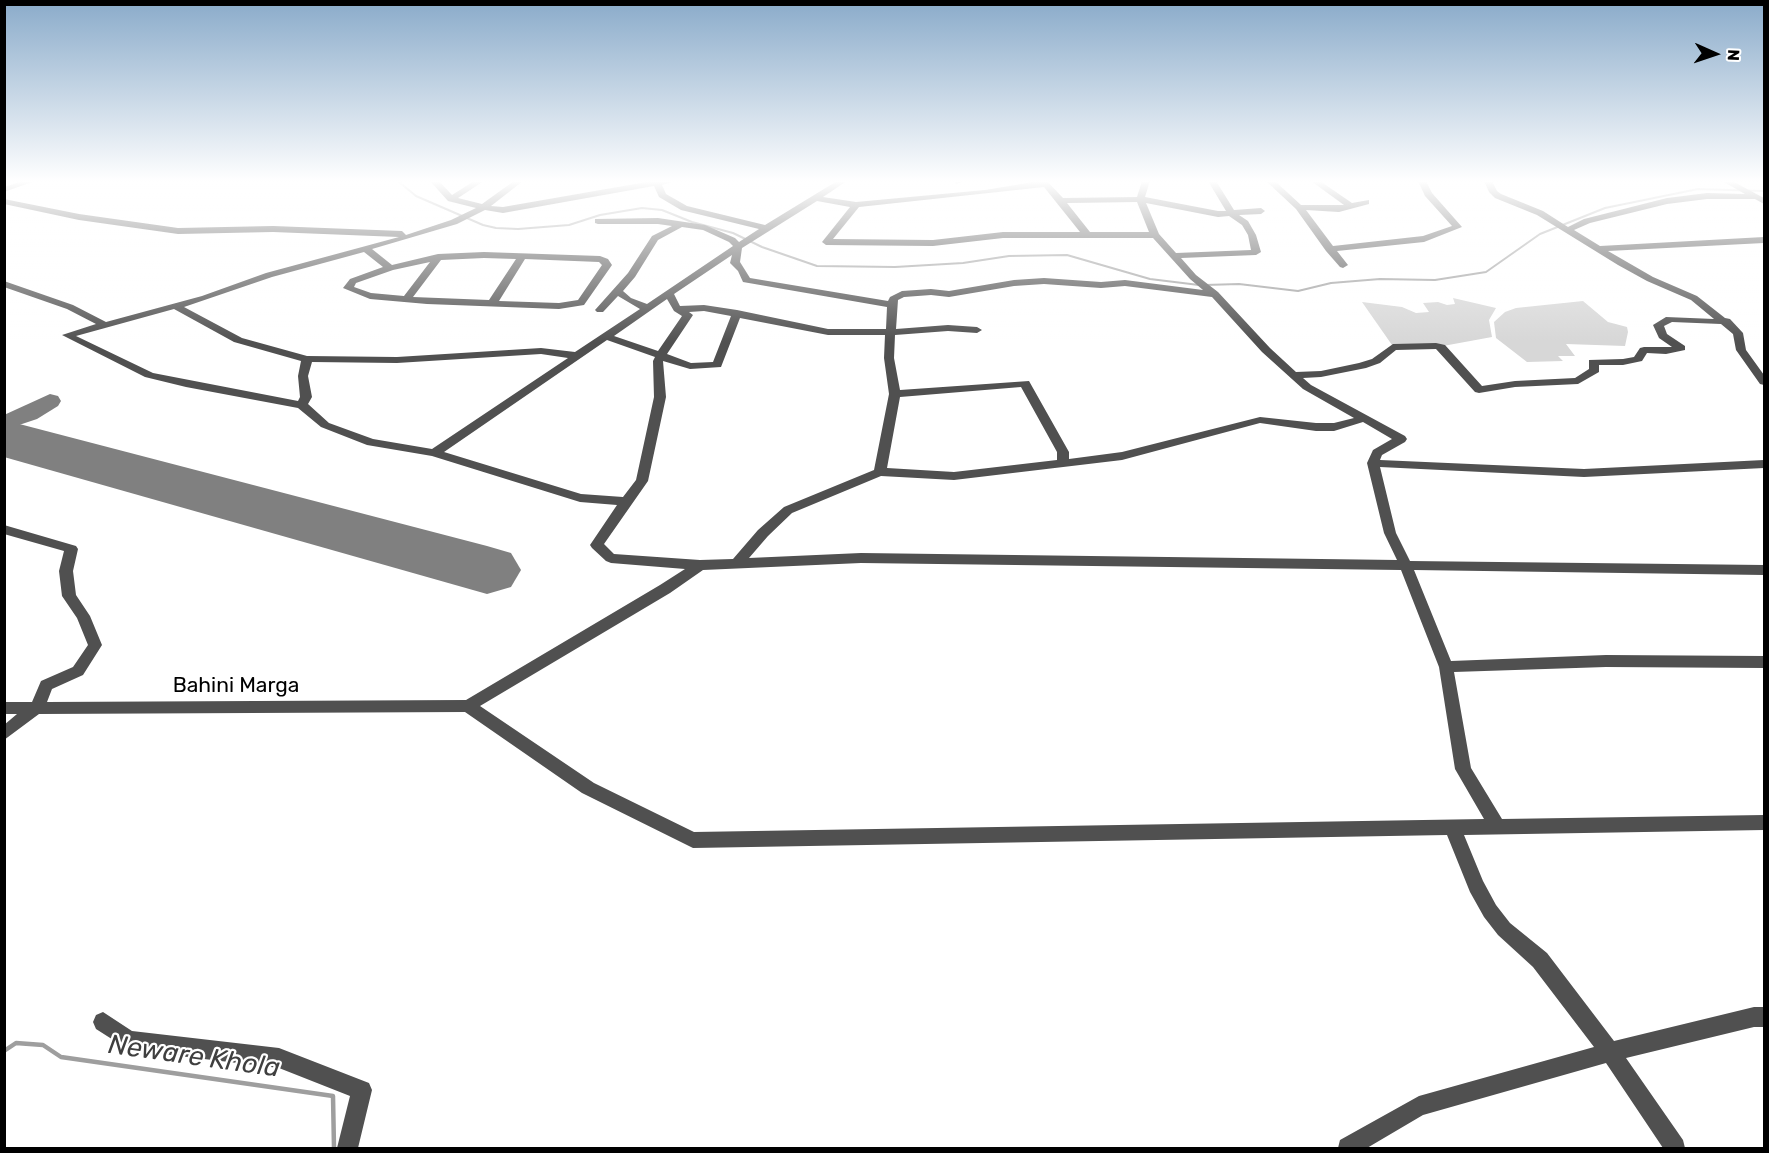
<!DOCTYPE html>
<html>
<head>
<meta charset="utf-8">
<style>
	body { margin:0 }
	#map { position:relative; width:1769px; height:1153px; overflow:hidden; background:#fff; font-family:Rubik,sans-serif }
	canvas { display:block }
	.frame { position:absolute; inset:0; border:6px solid #000; pointer-events:none }
	.north { position:absolute; left:1685px; top:24px; width:60px; height:60px; -webkit-text-stroke:4px #fff; paint-order:stroke; rotate:93deg; font-size:16px; font-weight:700; line-height:24px; text-align:center; color:#000 }
	.north::after { content:''; display:block; margin:auto; width:21px; height:27px; background:#000; clip-path:polygon(50% 0,100% 100%,50% 72%,0 100%) }
</style>
</head>
<body>
<div id="map">
<canvas width="1769" height="1153"></canvas>
<div class="frame"></div>
<div class="north">N</div>
</div>
<script>
const ctx = document.querySelector('canvas').getContext('2d');
ctx.lineJoin = 'round';
function fillPath(path, color) {
  ctx.fillStyle = color;
  ctx.fill(path, 'evenodd');
}
function toPath(rows) {
  const path = new Path2D();
  for (const r of rows) {
    path.moveTo(r[0], r[1]);
    for (let i = 2; i < r.length; i += 2) path.lineTo(r[i], r[i + 1]);
  }
  return path;
}
function stroke(path, color, width, dash) {
  ctx.strokeStyle = color;
  ctx.lineWidth = width;
  ctx.lineCap = dash ? 'butt' : 'round';
  ctx.setLineDash(dash || []);
  ctx.stroke(path);
}
function label(font, color, halo, rows, align = 'center') {
  ctx.font = font + ' Rubik,sans-serif';
  ctx.lineWidth = 4.5;
  ctx.setLineDash([]);
  ctx.textBaseline = 'middle';
  ctx.strokeStyle = halo;
  ctx.fillStyle = color;
  for (const [text, x, y, turn = 0] of rows) {
    ctx.save();
    ctx.translate(x, y);
    ctx.rotate((+turn || 0) * Math.PI / 180);
    ctx.textAlign = isNaN(turn) ? turn : align;
    if (halo) ctx.strokeText(text, 0, 0);
    ctx.fillText(text, 0, 0);
    ctx.restore();
  }
}
const green = toPath([
	[1453,298,1496,308,1489,320,1492,337,1443,346,1392,345,1362,302,1402,307,1416,313,1429,312,1423,303,1438,302,1447,305,1455,304],
	[1583,301,1608,322,1627,327,1628,332,1625,346,1566,344,1575,356,1558,356,1563,361,1527,362,1496,338,1494,322,1505,312,1516,308]
]);
const streamFar1 = toPath([
	[398,181,416,196,483,225,496,228,518,229,569,225,600,215,642,208,662,210,692,222,733,233,762,247,817,266,895,267,963,263,1009,256,1067,255,1150,279,1199,285],
	[1205,285,1239,284,1298,291,1331,283,1380,279,1435,280,1486,272,1540,234,1605,208,1698,189,1764,191]
]);
const stream = toPath([
	[4,1051,16,1043,43,1045,61,1057,333,1096,334,1148]
]);
const taxiway = toPath([
	[50,394,58,396,61,401,58,406,37,419,4,430,4,415,50,394]
]);
const runway = toPath([
	[4,420,487,546,511,553,521,570,511,587,487,594,4,457,4,420]
]);
const minor = toPath([
	[23,181,35,181,4,192,4,187,23,181],
	[430,181,439,181,452,195,474,181,484,181,458,198,482,204,514,181,523,181,491,206,503,207,652,181,675,181,662,185,666,194,687,206,765,225,837,181,847,181,823,197,856,202,985,190,1039,181,1047,181,1063,198,1137,197,1142,181,1150,181,1145,197,1218,211,1226,211,1208,181,1216,181,1234,210,1261,208,1265,211,1261,214,1239,215,1248,221,1256,235,1261,252,1256,255,1181,258,1196,275,1218,292,1270,348,1296,372,1321,371,1359,363,1372,359,1393,344,1436,343,1445,345,1482,386,1515,381,1575,378,1589,369,1589,360,1623,359,1634,357,1640,348,1644,347,1672,347,1659,338,1653,325,1666,317,1714,319,1691,300,1647,281,1618,265,1537,215,1495,198,1489,192,1484,181,1492,181,1497,191,1501,194,1543,211,1568,227,1584,219,1667,198,1707,193,1745,194,1722,181,1732,181,1764,198,1764,204,1755,199,1707,199,1667,204,1590,223,1574,230,1600,246,1764,237,1764,243,1608,251,1653,277,1697,296,1725,318,1730,319,1743,333,1746,350,1764,375,1764,385,1760,384,1736,350,1733,334,1721,324,1672,322,1664,326,1667,334,1685,346,1685,350,1666,354,1647,353,1642,361,1623,365,1599,365,1599,372,1578,384,1515,387,1479,393,1475,392,1436,349,1396,350,1380,363,1366,368,1321,377,1303,378,1311,385,1405,436,1407,439,1405,442,1382,455,1380,460,1584,469,1764,460,1764,468,1584,477,1380,467,1396,533,1410,561,1764,565,1764,575,1414,570,1451,661,1606,655,1764,656,1764,668,1606,667,1454,672,1471,768,1502,819,1764,815,1764,830,1464,835,1483,881,1496,905,1510,923,1547,953,1614,1041,1754,1007,1764,1007,1764,1027,1754,1027,1626,1058,1683,1140,1685,1148,1663,1148,1606,1063,1423,1115,1367,1148,1338,1148,1340,1140,1419,1096,1594,1047,1533,967,1498,935,1484,917,1470,892,1447,835,693,848,582,793,465,712,39,714,4,740,4,725,17,714,4,714,4,702,32,702,41,681,73,667,88,645,77,618,62,596,59,571,64,551,4,534,4,525,76,546,78,549,73,571,76,595,90,616,102,645,83,675,52,689,47,702,466,700,660,585,685,569,611,563,606,561,592,548,590,545,617,505,580,502,432,456,367,445,321,427,298,408,186,387,145,377,62,335,96,324,67,309,4,287,4,281,73,305,106,322,202,296,266,273,399,237,273,232,178,234,79,220,4,204,4,199,79,214,178,228,273,226,402,231,406,235,451,220,476,208,448,201,430,181],
	[654,186,659,197,681,210,759,229,739,242,735,238,705,225,658,218,595,219,595,223,598,224,658,224,672,226,652,236,628,273,595,310,597,312,603,312,618,296,640,309,575,352,541,348,397,357,307,356,242,338,184,307,272,277,364,252,383,267,350,279,343,288,370,299,427,304,559,309,584,305,612,265,608,259,600,256,484,252,438,254,392,265,372,249,457,224,485,210,503,213,654,186],
	[1044,187,1080,232,1003,232,933,240,833,239,859,207,1044,187],
	[817,201,850,207,822,242,826,245,933,246,1003,238,1153,238,1190,279,1203,290,1125,280,1101,282,1044,278,1014,280,949,291,931,289,902,291,890,297,888,301,750,278,740,262,742,248,817,201],
	[1137,202,1149,232,1090,232,1067,203,1137,202],
	[1146,203,1218,217,1229,216,1242,225,1248,235,1251,250,1176,253,1159,234,1146,203],
	[682,227,703,230,729,242,733,246,647,304,631,298,623,291,635,277,658,240,682,227],
	[732,255,730,263,738,271,743,282,887,307,886,329,828,329,737,310,704,305,680,306,674,294,732,255],
	[484,258,516,259,489,300,413,297,441,260,484,258],
	[525,259,599,262,602,265,578,300,559,303,499,301,525,259],
	[430,262,404,296,371,293,354,287,356,283,393,270,430,262],
	[1044,284,1101,288,1125,286,1212,297,1262,352,1303,389,1354,418,1334,423,1316,423,1260,417,1122,452,1069,459,1069,452,1029,381,900,390,894,358,895,335,948,331,977,333,982,330,977,327,948,325,896,329,898,300,904,297,931,295,949,297,1014,286,1044,284],
	[667,299,674,311,682,316,658,351,614,336,667,299],
	[174,309,234,342,301,361,298,376,300,397,298,401,153,373,76,336,174,309],
	[704,311,731,316,713,362,691,363,667,354,693,315,689,312,704,311],
	[740,318,828,335,885,335,884,358,889,394,874,470,784,507,758,530,733,559,700,560,614,554,604,544,648,481,666,397,663,361,690,369,721,367,740,318],
	[607,340,655,357,653,361,654,397,636,480,623,497,581,494,444,452,607,340],
	[541,354,568,358,432,449,373,439,329,423,308,404,312,397,308,376,312,362,397,363,541,354],
	[1021,387,1057,452,1057,460,954,472,887,468,900,397,1021,387],
	[1363,422,1392,439,1373,450,1367,463,1384,533,1397,560,861,553,749,558,768,536,792,513,881,476,954,480,1122,460,1260,423,1316,431,1334,431,1363,422],
	[861,563,1401,570,1439,667,1455,769,1484,819,694,832,594,783,480,706,670,593,703,570,861,563],
	[953,181,961,181,961,182,957,184,953,181],
	[1266,181,1275,181,1301,205,1344,205,1311,181,1320,181,1352,203,1369,200,1369,204,1339,212,1306,210,1333,246,1423,236,1452,226,1425,196,1418,181,1426,181,1432,193,1462,227,1424,242,1337,251,1348,265,1343,268,1340,267,1326,251,1296,209,1266,181],
	[103,1012,132,1031,279,1048,369,1083,372,1090,358,1148,337,1148,350,1096,279,1068,129,1050,96,1029,93,1022,96,1015,103,1012]
]);
const streetNames = [
	["Bahini Marga",236,686]
];
const nearWaternames = [
	["Neware Khola",194,1057,8]
];
fillPath(green, '#d7d7d7');
stroke(streamFar1, '#9e9e9e', 2);
stroke(stream, '#9e9e9e', 4.5);
fillPath(taxiway, '#808080');
fillPath(runway, '#808080');
fillPath(minor, '#505050');
const sky = ctx.createLinearGradient(0, 0, 0, 342);
sky.addColorStop(0, '#8aabca');
sky.addColorStop(0.53, '#fff');
sky.addColorStop(1, '#ffffff00');
ctx.fillStyle = sky;
ctx.fillRect(0, 0, 1769, 342);
label('21px', '#000', '#fff', streetNames);
label('italic 27px', '#3f3f3f', '#fff', nearWaternames);
</script>
</body>
</html>
